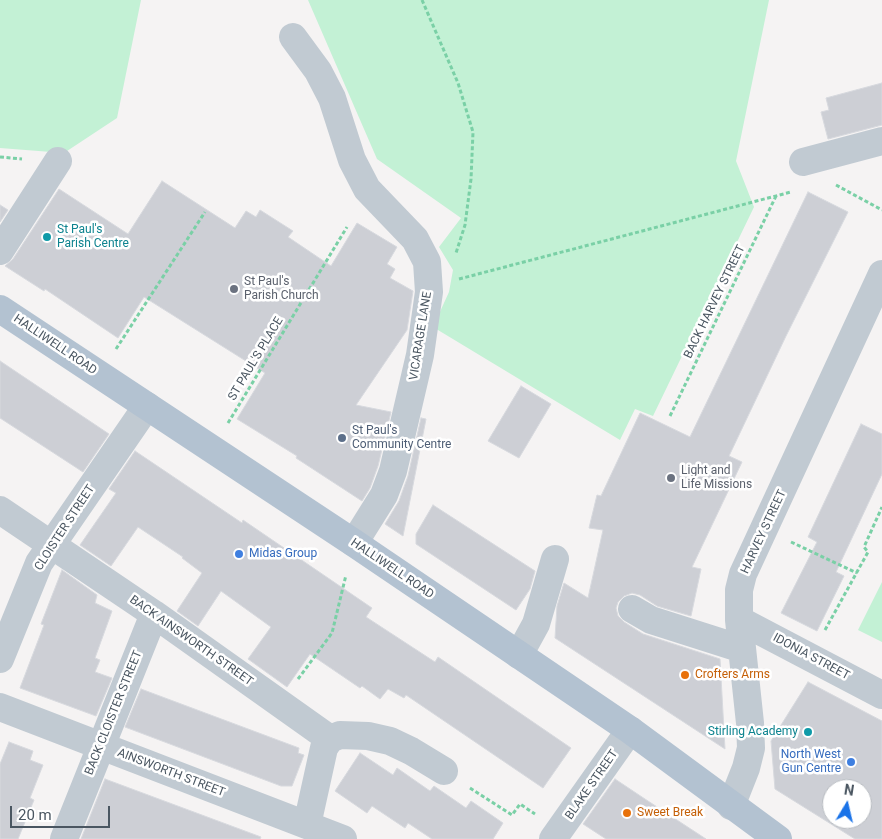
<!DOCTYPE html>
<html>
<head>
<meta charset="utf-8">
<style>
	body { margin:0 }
	#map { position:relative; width:882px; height:839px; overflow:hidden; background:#f5f3f3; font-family:Roboto,sans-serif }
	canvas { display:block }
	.north { position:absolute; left:822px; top:779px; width:50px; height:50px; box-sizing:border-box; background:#fff; border:1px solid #b7bbc0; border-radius:50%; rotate:9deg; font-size:14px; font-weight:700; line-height:20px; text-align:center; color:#4a5661 }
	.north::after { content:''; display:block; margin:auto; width:18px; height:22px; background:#1a73e8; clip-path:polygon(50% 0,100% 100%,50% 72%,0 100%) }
	.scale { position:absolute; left:10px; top:806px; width:100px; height:22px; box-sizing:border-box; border:2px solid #4a5661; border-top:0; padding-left:6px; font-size:15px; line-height:18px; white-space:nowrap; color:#4a5661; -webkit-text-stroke:4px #fff; paint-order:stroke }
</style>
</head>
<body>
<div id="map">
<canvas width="882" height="839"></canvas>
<div class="north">N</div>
<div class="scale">20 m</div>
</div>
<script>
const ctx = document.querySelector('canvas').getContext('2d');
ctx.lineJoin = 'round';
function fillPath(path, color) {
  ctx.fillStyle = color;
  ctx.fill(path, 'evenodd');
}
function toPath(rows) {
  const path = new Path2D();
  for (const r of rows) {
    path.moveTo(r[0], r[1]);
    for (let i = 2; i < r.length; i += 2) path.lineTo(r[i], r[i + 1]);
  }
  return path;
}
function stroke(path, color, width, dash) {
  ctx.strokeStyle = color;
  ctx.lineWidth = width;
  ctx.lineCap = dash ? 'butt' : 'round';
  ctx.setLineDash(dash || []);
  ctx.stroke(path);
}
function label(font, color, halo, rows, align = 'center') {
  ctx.font = font + ' Roboto,sans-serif';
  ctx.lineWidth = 5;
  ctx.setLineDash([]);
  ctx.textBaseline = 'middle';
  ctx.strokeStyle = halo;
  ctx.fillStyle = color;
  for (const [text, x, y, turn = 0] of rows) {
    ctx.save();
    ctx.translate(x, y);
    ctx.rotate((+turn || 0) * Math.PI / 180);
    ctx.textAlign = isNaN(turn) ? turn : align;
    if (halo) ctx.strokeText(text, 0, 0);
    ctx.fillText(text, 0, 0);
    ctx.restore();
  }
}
const green = toPath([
	[0,0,141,0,117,118,64,153,0,148],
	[308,0,769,0,736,161,754,207,653,416,635,409,620,440,433,327,449,292,453,270,439,247,461,218,377,159],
	[882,582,882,642,858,630]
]);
const building = toPath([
	[882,83,882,125,828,139,821,112,829,110,826,98,882,83],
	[162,181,235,228,246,211,256,217,260,210,293,231,288,237,331,266,357,223,397,247,387,264,395,269,390,278,413,291,407,330,356,405,391,412,378,466,370,488,362,501,296,458,297,456,237,419,265,373,144,297,118,338,45,289,44,291,5,266,13,259,59,189,128,234,162,181],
	[808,192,848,212,786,336,729,456,742,462,692,567,701,569,691,616,657,606,640,595,632,593,624,596,618,602,616,608,618,616,624,622,643,634,720,659,725,749,555,638,557,606,564,583,588,598,603,530,589,528,597,495,601,496,640,413,690,437,808,192],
	[0,205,8,210,0,222,0,205],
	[0,361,109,434,83,472,0,418,0,361],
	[521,386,551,404,519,458,488,441,521,386],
	[421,418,426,419,403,536,385,524,399,501,408,476,421,418],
	[861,424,882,434,882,474,836,572,844,576,817,631,781,613,817,542,808,537,861,424],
	[135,451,242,523,243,520,372,608,366,617,435,662,438,657,571,748,543,788,406,695,404,698,388,689,380,699,362,686,360,688,310,654,287,687,248,659,271,627,221,591,198,626,177,611,202,573,182,558,183,557,138,527,111,566,80,545,116,493,109,489,135,451],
	[433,505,535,571,530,589,516,610,416,544,416,534,433,505],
	[62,570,97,595,95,603,112,611,95,658,100,660,95,672,112,678,96,716,20,688,44,625,41,624,62,570],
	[808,682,882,721,882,839,855,839,775,789,771,741,808,682],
	[832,789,862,789,862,819,832,819,832,789],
	[141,689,299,748,298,753,304,755,292,786,281,786,125,727,141,689],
	[9,742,33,751,30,760,43,765,30,798,34,800,18,839,0,839,0,764,9,742],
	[360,753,393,775,397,768,430,791,434,786,466,808,471,801,503,823,493,839,432,839,408,823,405,828,372,806,367,813,335,791,360,753],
	[105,779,261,837,260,839,81,839,105,779],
	[615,779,648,801,706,839,606,839,583,824,615,779]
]);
const path = toPath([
	[422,0,458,83,473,132,471,179,465,225,456,253],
	[0,157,22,159],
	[836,185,882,210],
	[459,279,791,192],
	[116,349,205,212],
	[670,416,776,196],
	[228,423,347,227],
	[791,542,857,573],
	[825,630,868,552,864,547,882,507],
	[298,679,332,633,346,575],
	[470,788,512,815,520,804,535,814]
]);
const minor = toPath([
	[293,37,318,71,332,98,352,160,367,189,415,239,427,262,429,292,420,355,393,471,384,495,354,543],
	[803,162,882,141],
	[0,251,58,161],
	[0,510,154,614,330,739],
	[632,609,651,620,742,649],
	[739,620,882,695],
	[519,655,536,624,555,559],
	[0,659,39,563,147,406],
	[0,707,343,839],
	[731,806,746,768,751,748,750,723,739,620,739,590,743,574,882,274],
	[307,825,324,748,330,739,340,735,368,736,390,741,411,751,444,771],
	[64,839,154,614],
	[553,839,630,730]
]);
const major = toPath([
	[0,309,354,543,630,730,778,839]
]);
const markers = [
	[47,237,5,"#0f9aa8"],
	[234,289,5,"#6b7280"],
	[342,438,5,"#5c6f8a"],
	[671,478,5,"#6b7280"],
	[239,554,5,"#3f7fe0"],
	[685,675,5,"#e8710a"],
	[808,732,5,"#0f9aa8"],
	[851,762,5,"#3f7fe0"],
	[627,813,5,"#e8710a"]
];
const cultureNames = [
	["St Paul's",57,230],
	["Parish Centre",57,244],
	["Stirling Academy",798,732,"right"]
];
const worshipNames = [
	["St Paul's",244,282],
	["Parish Church",244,296],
	["Light and",681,471],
	["Life Missions",681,485]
];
const streetNames = [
	["BACK HARVEY STREET",715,302,-64],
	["VICARAGE LANE",421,336,-81],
	["HALLIWELL ROAD",55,345,34],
	["ST PAUL'S PLACE",256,359,-59],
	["CLOISTER STREET",65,528,-57],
	["HARVEY STREET",764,532,-65],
	["HALLIWELL ROAD",392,569,34],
	["BACK AINSWORTH STREET",191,641,35],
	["IDONIA STREET",811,657,28],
	["BACK CLOISTER STREET",114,713,-68],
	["AINSWORTH STREET",171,773,21],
	["BLAKE STREET",592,785,-55]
];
const serviceNames = [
	["St Paul's",352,431],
	["Community Centre",352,445]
];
const shopNames = [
	["Midas Group",249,554],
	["North West",841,755,"right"],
	["Gun Centre",841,769,"right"]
];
const foodNames = [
	["Crofters Arms",695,675],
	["Sweet Break",637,813]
];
fillPath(green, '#c3f1d5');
fillPath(building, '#cdcfd5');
stroke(building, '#d7d9de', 1);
stroke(path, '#7ad0a6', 3, [4, 2.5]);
stroke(minor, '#c1cad2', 28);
stroke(major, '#b3c2d1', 28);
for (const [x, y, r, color] of markers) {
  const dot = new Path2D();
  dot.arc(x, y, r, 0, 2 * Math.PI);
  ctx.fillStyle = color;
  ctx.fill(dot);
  stroke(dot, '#fff', 2);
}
label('12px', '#0d838f', '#fff', cultureNames, 'left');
label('12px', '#5b616d', '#fff', worshipNames, 'left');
label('12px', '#4a5661', '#fff', streetNames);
label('12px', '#4e5e75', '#fff', serviceNames, 'left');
label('12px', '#366cbe', '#fff', shopNames, 'left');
label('12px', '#c56008', '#fff', foodNames, 'left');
</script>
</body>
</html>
